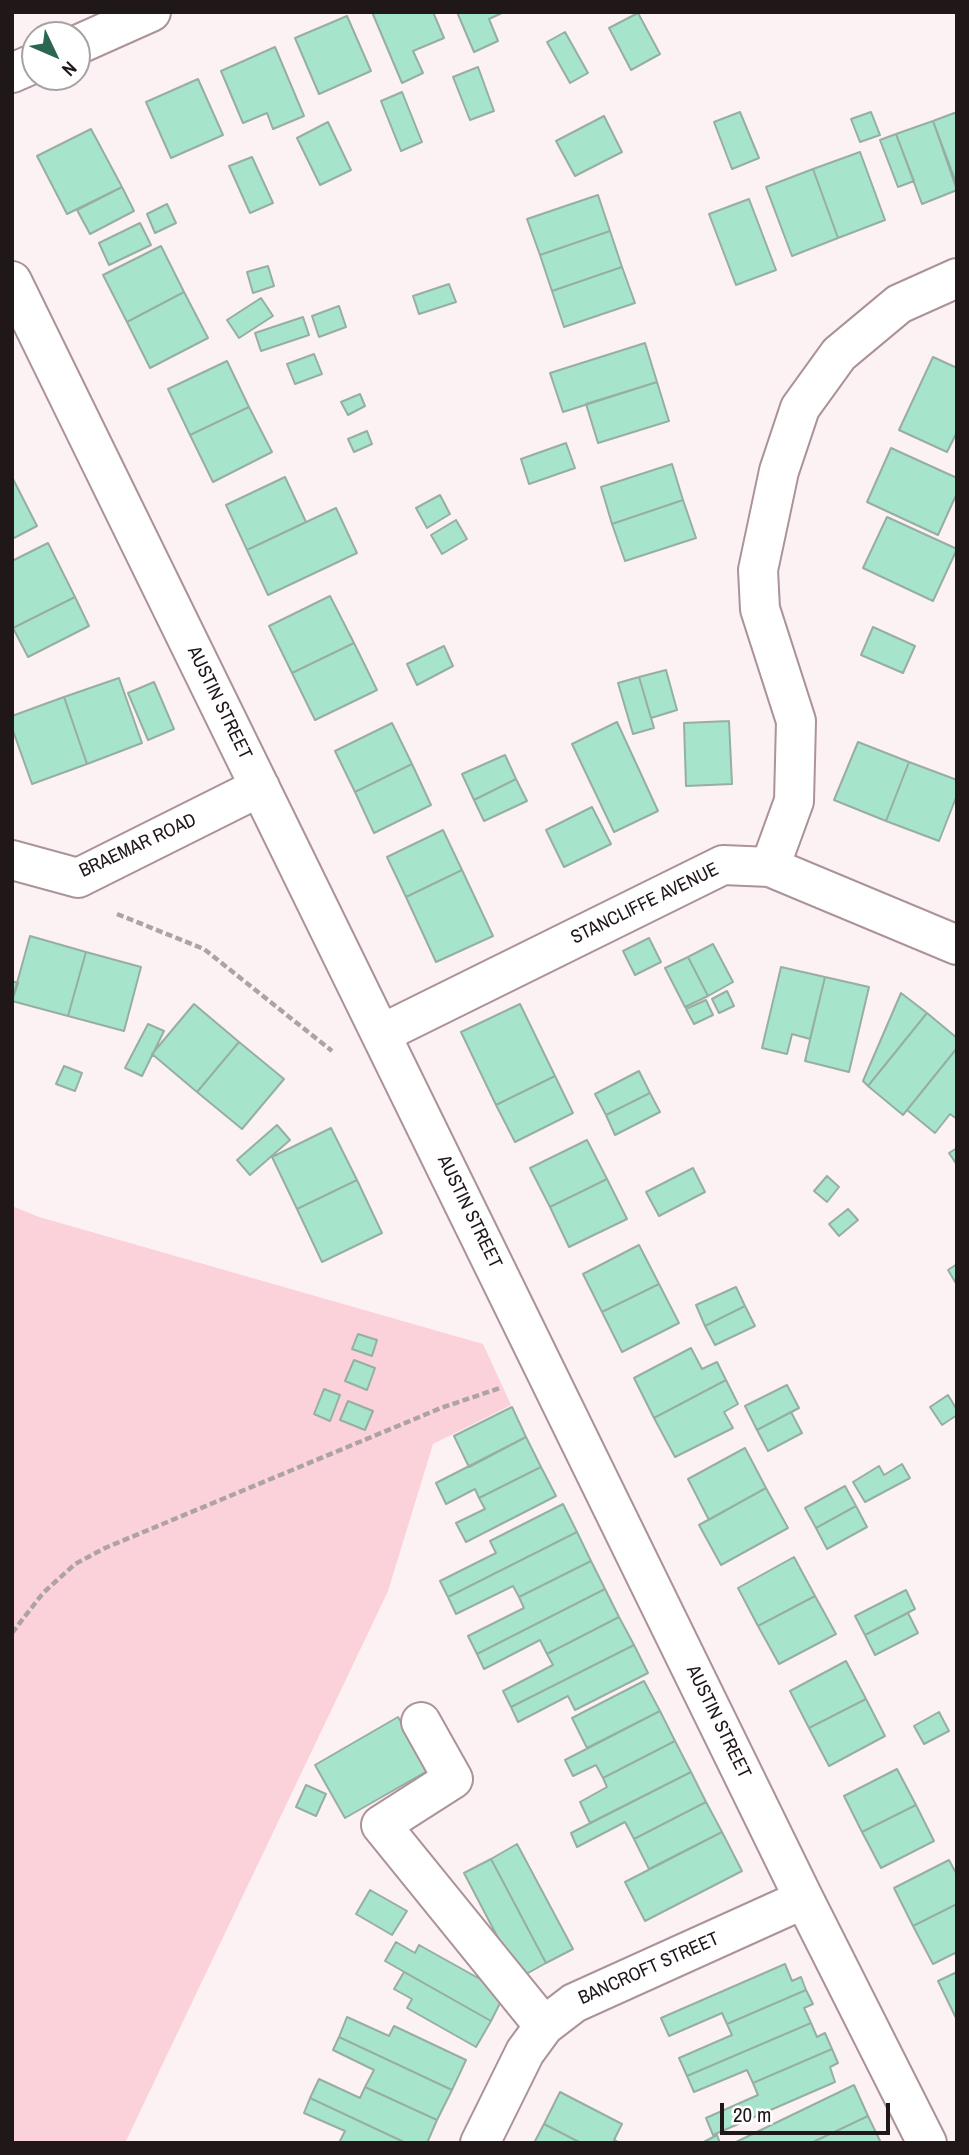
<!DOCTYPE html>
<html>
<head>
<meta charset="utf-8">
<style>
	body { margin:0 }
	#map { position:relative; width:969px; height:2155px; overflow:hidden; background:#fcf1f3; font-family:"Archivo Narrow",sans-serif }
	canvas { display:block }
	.frame { position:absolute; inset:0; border:14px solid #201719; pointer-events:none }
	.north { position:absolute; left:21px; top:21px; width:70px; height:70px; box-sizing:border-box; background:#fff; border:2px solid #a6a2a3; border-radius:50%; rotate:134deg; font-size:19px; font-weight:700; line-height:28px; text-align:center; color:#201719 }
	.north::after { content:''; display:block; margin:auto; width:24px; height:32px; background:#2a6651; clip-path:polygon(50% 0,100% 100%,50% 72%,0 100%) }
	.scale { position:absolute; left:720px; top:2103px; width:170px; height:32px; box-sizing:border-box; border:4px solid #201719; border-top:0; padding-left:9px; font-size:21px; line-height:24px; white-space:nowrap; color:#201719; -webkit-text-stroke:5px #fff; paint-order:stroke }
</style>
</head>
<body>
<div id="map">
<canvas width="969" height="2155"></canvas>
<div class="frame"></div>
<div class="north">N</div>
<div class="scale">20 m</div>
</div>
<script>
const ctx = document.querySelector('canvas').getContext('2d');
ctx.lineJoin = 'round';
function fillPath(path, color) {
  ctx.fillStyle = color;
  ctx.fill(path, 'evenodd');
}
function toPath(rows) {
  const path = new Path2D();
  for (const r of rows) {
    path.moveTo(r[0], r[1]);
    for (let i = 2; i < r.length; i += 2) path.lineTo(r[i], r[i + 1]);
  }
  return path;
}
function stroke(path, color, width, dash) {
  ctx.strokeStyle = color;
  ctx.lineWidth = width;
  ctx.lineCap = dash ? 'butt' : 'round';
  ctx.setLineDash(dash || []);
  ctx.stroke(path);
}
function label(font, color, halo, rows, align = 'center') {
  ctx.font = font + ' "Archivo Narrow",sans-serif';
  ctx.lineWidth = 6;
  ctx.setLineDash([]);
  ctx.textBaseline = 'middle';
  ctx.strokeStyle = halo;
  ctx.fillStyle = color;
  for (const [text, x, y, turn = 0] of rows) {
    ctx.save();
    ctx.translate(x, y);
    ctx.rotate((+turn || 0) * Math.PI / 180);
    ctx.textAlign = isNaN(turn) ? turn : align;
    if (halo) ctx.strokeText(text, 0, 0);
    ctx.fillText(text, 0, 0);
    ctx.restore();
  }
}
const green = toPath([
	[12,1206,39,1217,483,1344,511,1405,433,1444,388,1591,125,2143,12,2143]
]);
const building = toPath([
	[372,12,433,12,444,38,413,51,423,73,402,83,372,12],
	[457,12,504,12,489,19,498,41,474,52,457,12],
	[638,13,660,54,631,70,609,28,638,13],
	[347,16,371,71,319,94,295,38,347,16],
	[565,32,588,73,570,83,547,42,565,32],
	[275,47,304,116,273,129,267,113,243,123,221,71,275,47],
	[478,67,494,111,470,120,453,77,478,67],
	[198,79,223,135,171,158,146,102,198,79],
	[402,92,422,142,401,151,381,101,402,92],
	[740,112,759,158,732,169,714,122,740,112],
	[871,112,880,135,860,142,851,119,871,112],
	[957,112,957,185,933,121,957,112],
	[604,116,622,152,575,176,556,141,604,116],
	[933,121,957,190,922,204,896,134,933,121],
	[328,122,351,170,320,185,297,138,328,122],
	[91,129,122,187,67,214,37,156,91,129],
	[896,134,914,181,898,187,880,140,896,134],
	[860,152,885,220,838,238,813,169,860,152],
	[252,157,273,203,250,213,229,166,252,157],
	[813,169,838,238,792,256,766,187,813,169],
	[122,187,134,211,90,234,77,210,122,187],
	[598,195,610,231,540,255,527,219,598,195],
	[749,199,776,270,736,285,709,214,749,199],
	[167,204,176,223,155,233,147,214,167,204],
	[140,223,151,245,109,265,99,243,140,223],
	[610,231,622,267,552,291,540,255,610,231],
	[161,246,184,292,127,322,103,275,161,246],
	[268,266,274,286,253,293,247,272,268,266],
	[622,267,635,303,564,327,552,291,622,267],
	[449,284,456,302,419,314,413,296,449,284],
	[184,292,208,338,150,368,127,322,184,292],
	[261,298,273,316,239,338,227,320,261,298],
	[339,306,346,327,319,337,312,316,339,306],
	[303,317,309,335,261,351,255,333,303,317],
	[645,343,657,382,563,412,550,373,645,343],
	[314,354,322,374,295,384,287,364,314,354],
	[933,357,957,368,957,432,947,452,899,430,933,357],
	[227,361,249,407,190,435,168,389,227,361],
	[657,382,669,421,598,443,586,404,657,382],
	[360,394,365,406,348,415,341,402,360,394],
	[249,407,272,452,213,482,190,435,249,407],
	[367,431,372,444,354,452,348,439,367,431],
	[566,443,575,468,529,484,521,459,566,443],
	[891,448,957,478,957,493,938,535,867,502,891,448],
	[672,464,683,500,612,524,601,487,672,464],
	[12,477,37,526,12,539,12,477],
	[285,477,306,522,247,550,226,505,285,477],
	[440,495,450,514,427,528,416,508,440,495],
	[683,500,696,538,625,561,612,524,683,500],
	[336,508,357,553,268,595,247,550,336,508],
	[887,517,957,549,933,601,863,568,887,517],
	[456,520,467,539,442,554,431,535,456,520],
	[48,543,75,597,13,628,12,561,48,543],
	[330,596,354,643,292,673,269,626,330,596],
	[75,597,89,626,28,657,13,628,75,597],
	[873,627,915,646,903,673,861,655,873,627],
	[354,643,377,690,315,720,292,673,354,643],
	[444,646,453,666,417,685,407,664,444,646],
	[666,670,677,710,651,718,639,677,666,670],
	[639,677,654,728,633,734,618,683,639,677],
	[119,678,142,743,87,764,64,697,119,678],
	[154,682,174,729,148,740,128,693,154,682],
	[64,697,87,764,32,784,12,728,12,716,64,697],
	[729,721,732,784,686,786,684,723,729,721],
	[617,722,658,811,614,832,572,744,617,722],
	[392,723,412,764,355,792,335,751,392,723],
	[858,742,909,762,886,821,834,800,858,742],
	[505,755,516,779,474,800,462,774,505,755],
	[909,762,957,780,957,795,939,841,886,821,909,762],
	[412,764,431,805,374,833,355,792,412,764],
	[516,779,527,801,484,821,474,800,516,779],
	[592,807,611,844,564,867,546,830,592,807],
	[443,830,462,870,406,897,387,857,443,830],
	[462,870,493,936,436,962,406,897,462,870],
	[30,936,86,952,68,1016,12,1001,30,936],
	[649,938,661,962,635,975,623,951,649,938],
	[713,944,733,982,708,996,688,957,713,944],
	[86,952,141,967,124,1031,68,1016,86,952],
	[688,957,708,996,685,1007,665,968,688,957],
	[781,967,825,977,810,1039,792,1034,787,1054,762,1048,781,967],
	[825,977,869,987,849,1072,805,1061,825,977],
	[12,981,18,983,12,1001,12,981],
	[727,991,734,1006,719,1013,712,999,727,991],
	[901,993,927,1013,868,1086,863,1081,901,993],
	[706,1000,713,1015,694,1024,686,1009,706,1000],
	[194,1004,239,1042,197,1092,152,1054,194,1004],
	[520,1004,555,1076,496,1105,461,1032,520,1004],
	[927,1013,957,1038,957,1048,903,1115,868,1086,927,1013],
	[148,1024,164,1031,142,1076,125,1068,148,1024],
	[239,1042,284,1079,242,1129,197,1092,239,1042],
	[957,1048,957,1119,950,1114,935,1133,907,1110,957,1048],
	[64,1066,82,1073,75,1091,56,1084,64,1066],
	[639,1071,650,1093,606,1115,595,1094,639,1071],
	[555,1076,573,1113,515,1142,496,1105,555,1076],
	[650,1093,660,1112,615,1135,606,1115,650,1093],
	[277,1125,290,1140,250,1175,237,1160,277,1125],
	[331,1128,357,1180,297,1209,272,1157,331,1128],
	[587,1140,607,1179,550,1207,530,1168,587,1140],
	[957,1148,957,1165,949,1153,957,1148],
	[693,1168,705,1192,659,1216,646,1192,693,1168],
	[827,1176,839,1187,827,1202,814,1191,827,1176],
	[607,1179,627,1219,569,1247,550,1207,607,1179],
	[357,1180,382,1233,322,1262,297,1209,357,1180],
	[848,1209,858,1220,839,1236,829,1224,848,1209],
	[639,1245,659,1284,602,1312,583,1274,639,1245],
	[957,1264,957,1285,948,1270,957,1264],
	[659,1284,679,1323,622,1352,602,1312,659,1284],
	[736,1287,745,1306,705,1326,696,1305,736,1287],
	[745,1306,755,1326,715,1345,705,1326,745,1306],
	[358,1334,377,1340,372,1356,352,1349,358,1334],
	[691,1348,702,1369,717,1362,726,1380,654,1418,634,1378,691,1348],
	[354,1360,375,1368,367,1390,345,1381,354,1360],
	[726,1380,738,1404,724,1412,733,1428,675,1457,654,1418,726,1380],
	[787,1385,799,1408,757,1430,745,1406,787,1385],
	[324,1389,340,1395,330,1421,314,1414,324,1389],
	[948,1395,957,1410,957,1415,942,1425,930,1407,948,1395],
	[348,1401,373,1411,365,1430,340,1420,348,1401],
	[512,1407,526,1437,469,1467,454,1436,512,1407],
	[791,1412,802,1433,768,1451,757,1430,791,1412],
	[526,1437,541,1467,479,1498,475,1489,446,1504,436,1483,526,1437],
	[745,1448,766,1488,709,1520,688,1479,745,1448],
	[902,1464,910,1478,865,1502,853,1482,879,1466,884,1475,902,1464],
	[541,1467,556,1496,466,1542,456,1523,485,1509,479,1498,541,1467],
	[845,1486,856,1506,816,1528,805,1508,845,1486],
	[766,1488,788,1528,721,1565,699,1525,766,1488],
	[563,1504,577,1532,448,1597,440,1581,496,1553,490,1541,563,1504],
	[856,1506,867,1527,827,1549,816,1528,856,1506],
	[577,1532,591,1561,519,1597,513,1586,456,1614,448,1597,577,1532],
	[794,1557,815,1596,758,1626,738,1588,794,1557],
	[591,1561,605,1589,477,1654,468,1636,524,1608,519,1597,591,1561],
	[605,1589,619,1617,547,1654,540,1640,484,1669,477,1654,605,1589],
	[906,1590,915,1609,865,1635,855,1616,906,1590],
	[815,1596,836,1634,779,1664,758,1626,815,1596],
	[908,1613,918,1633,875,1655,865,1635,908,1613],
	[619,1617,634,1645,511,1707,503,1691,553,1665,547,1654,619,1617],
	[634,1645,648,1673,575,1710,568,1696,518,1722,511,1707,634,1645],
	[846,1661,866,1699,809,1728,790,1691,846,1661],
	[644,1681,660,1711,587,1748,572,1718,644,1681],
	[866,1699,885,1736,829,1766,809,1728,866,1699],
	[660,1711,675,1741,603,1778,596,1765,573,1776,565,1760,660,1711],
	[939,1712,949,1731,924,1744,914,1726,939,1712],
	[398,1717,429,1770,345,1818,315,1765,398,1717],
	[675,1741,691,1772,590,1823,580,1802,607,1787,603,1778,675,1741],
	[897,1769,916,1805,862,1832,844,1796,897,1769],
	[691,1772,706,1802,634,1839,625,1822,577,1847,571,1833,691,1772],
	[306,1785,326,1794,316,1816,296,1807,306,1785],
	[706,1802,722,1832,649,1869,634,1839,706,1802],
	[916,1805,934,1841,881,1868,862,1832,916,1805],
	[722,1832,742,1871,645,1921,625,1882,722,1832],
	[517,1844,573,1949,546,1963,491,1859,517,1844],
	[491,1859,546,1963,519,1978,464,1873,491,1859],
	[949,1860,957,1875,957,1904,913,1926,894,1888,949,1860],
	[370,1890,407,1911,392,1935,356,1914,370,1890],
	[957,1904,957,1952,933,1964,913,1926,957,1904],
	[396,1942,415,1953,419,1945,505,1993,491,2021,385,1961,396,1942],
	[785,1964,792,1981,801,1977,806,1990,727,2024,722,2013,669,2036,661,2018,785,1964],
	[404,1972,491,2021,476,2047,407,2008,412,1999,394,1989,404,1972],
	[957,1972,957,2018,956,2018,938,1981,957,1972],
	[806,1990,813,2004,804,2008,811,2023,687,2076,679,2058,732,2035,727,2024,806,1990],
	[347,2017,389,2036,394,2026,466,2060,452,2090,339,2037,347,2017],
	[811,2023,817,2037,825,2033,832,2049,753,2083,747,2070,694,2092,687,2076,811,2023],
	[339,2037,452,2090,437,2120,365,2087,374,2070,333,2050,339,2037],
	[832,2049,838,2063,830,2067,835,2082,713,2135,706,2118,758,2095,753,2083,832,2049],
	[319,2079,360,2098,365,2087,437,2120,427,2143,406,2143,310,2098,319,2079],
	[854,2085,868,2116,811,2143,734,2143,854,2085],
	[560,2092,622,2124,614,2140,620,2143,581,2143,544,2124,560,2092],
	[310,2098,406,2143,339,2143,345,2131,304,2113,310,2098],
	[868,2116,881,2143,811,2143,868,2116],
	[544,2124,581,2143,534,2143,544,2124],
	[717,2135,720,2143,702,2143,717,2135]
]);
const path = toPath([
	[117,914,204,949,332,1051],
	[12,1633,43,1593,75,1564,105,1548,441,1408,500,1388]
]);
const minor = toPath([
	[77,45,151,12],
	[12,73,35,63],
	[12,281,804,1899,927,2143],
	[12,860,78,878,260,787],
	[770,867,794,801,796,721,760,609,758,570,779,471,800,408,839,354,899,304,957,278],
	[381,1034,723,865,770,867,957,945],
	[421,1722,453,1779,381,1825,544,2026],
	[480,2143,525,2052,544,2026,574,2003,804,1899]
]);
const streetNames = [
	["AUSTIN STREET",219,703,64],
	["BRAEMAR ROAD",138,846,-25],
	["STANCLIFFE AVENUE",645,904,-26],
	["AUSTIN STREET",469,1212,64],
	["AUSTIN STREET",718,1722,64],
	["BANCROFT STREET",649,1969,-24]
];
fillPath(green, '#fbd1da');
fillPath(building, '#a6e5cb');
stroke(building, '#97aea4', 2);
stroke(minor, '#ab9398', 42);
stroke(path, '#ada3a5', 4.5, [7, 3.5]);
stroke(minor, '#fff', 38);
label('19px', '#201719', '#fff', streetNames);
</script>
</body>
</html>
